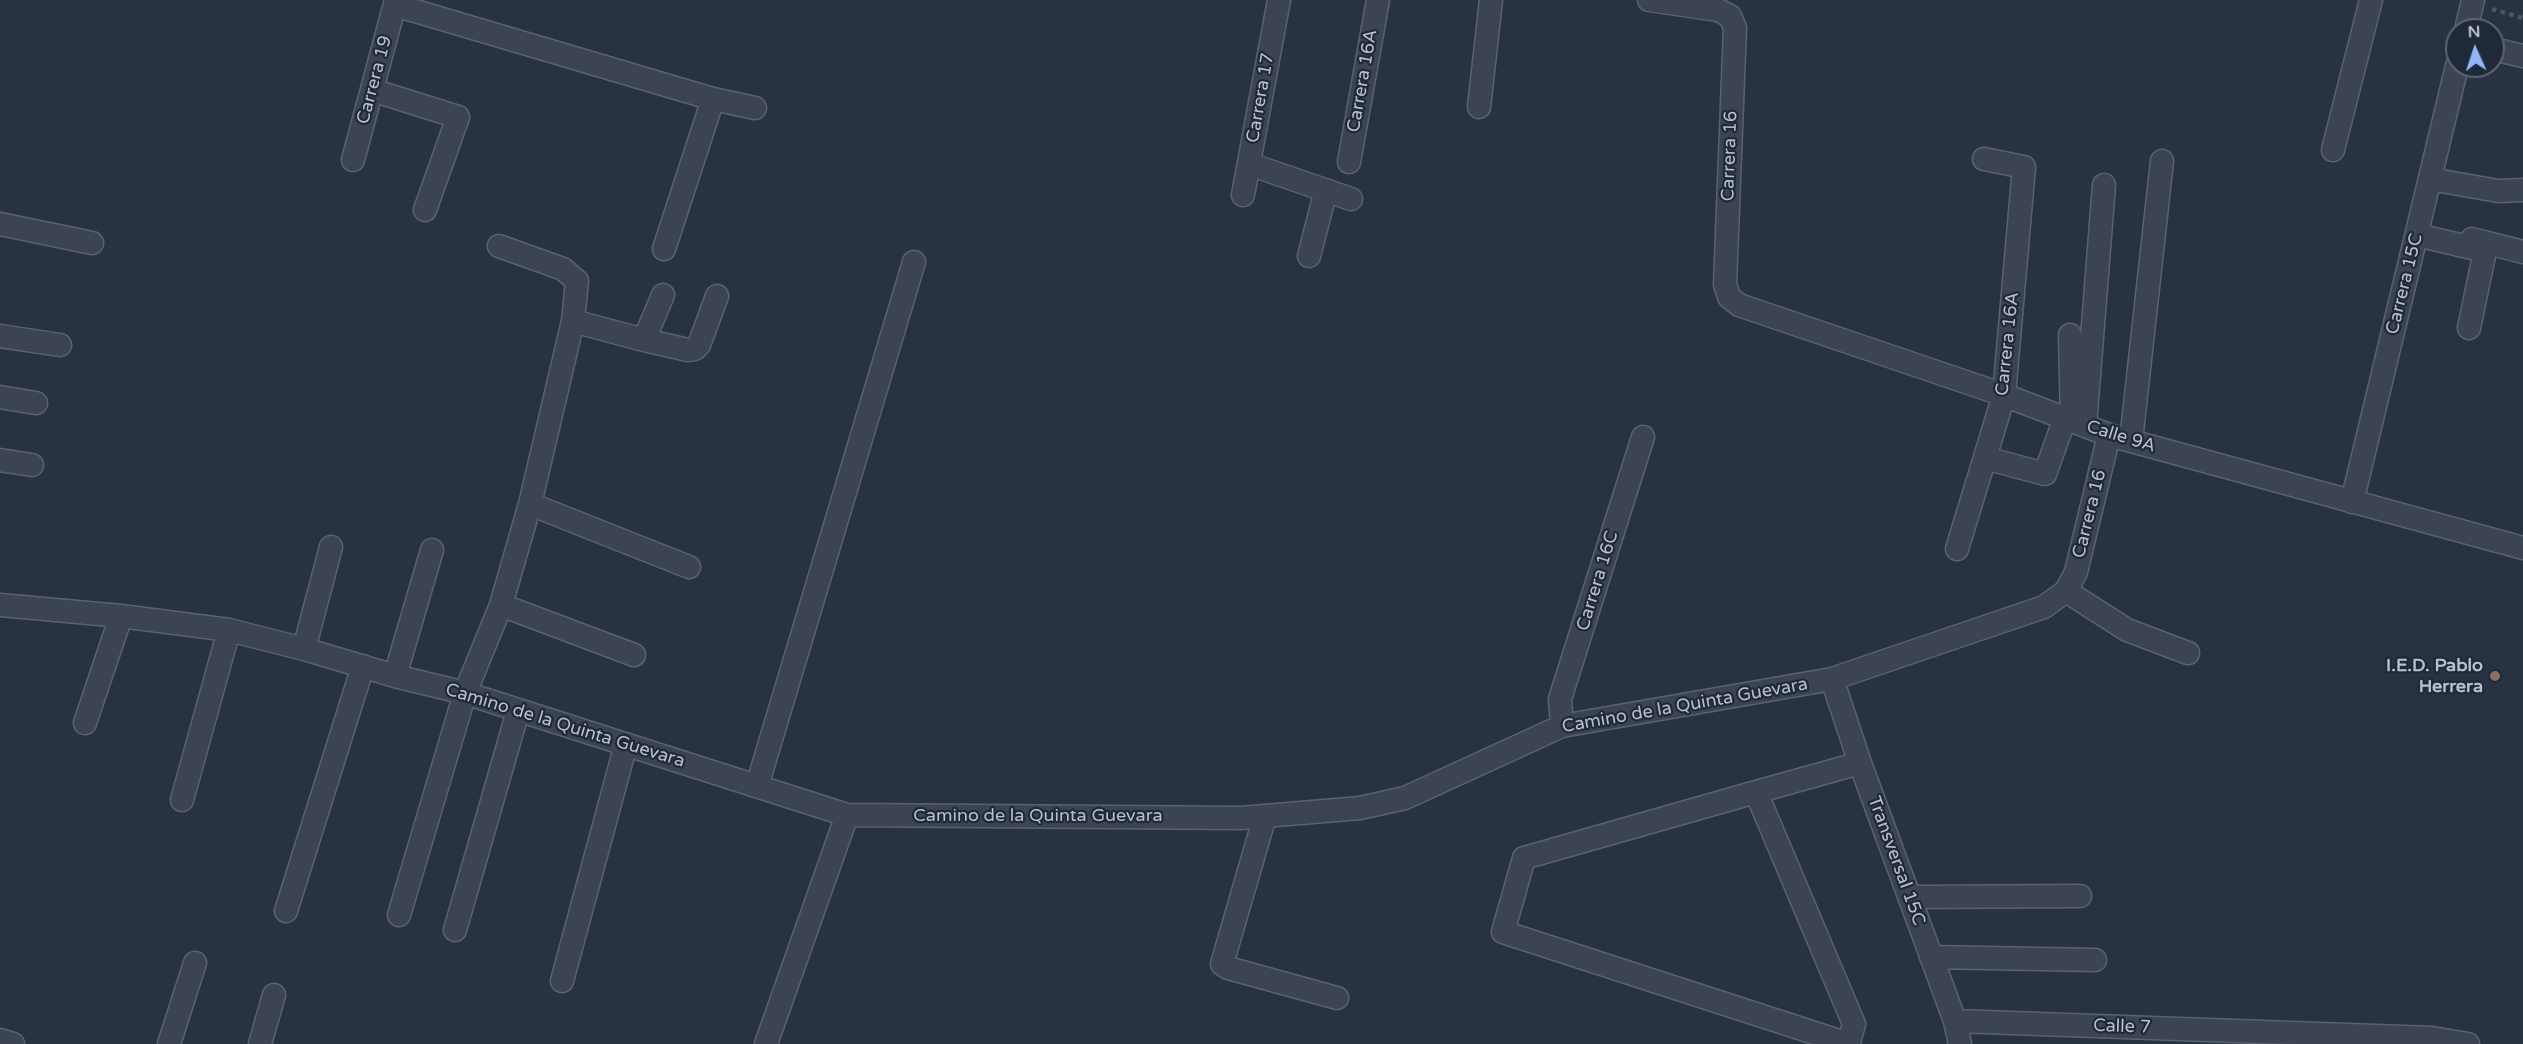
<!DOCTYPE html>
<html>
<head>
<meta charset="utf-8">
<style>
	body { margin:0 }
	#map { position:relative; width:2523px; height:1044px; overflow:hidden; background:#273243; font-family:"Varela Round",sans-serif }
	canvas { display:block }
	.north { position:absolute; left:2445px; top:18px; width:60px; height:60px; box-sizing:border-box; background:#202938; border:2px solid #5d6574; border-radius:50%; rotate:357deg; font-size:16px; font-weight:700; line-height:24px; text-align:center; color:#b9c0cd }
	.north::after { content:''; display:block; margin:auto; width:21px; height:27px; background:#92b5f8; clip-path:polygon(50% 0,100% 100%,50% 72%,0 100%) }
</style>
</head>
<body>
<div id="map">
<canvas width="2523" height="1044"></canvas>
<div class="north">N</div>
</div>
<script>
const ctx = document.querySelector('canvas').getContext('2d');
ctx.lineJoin = 'round';
function toPath(rows) {
  const path = new Path2D();
  for (const r of rows) {
    path.moveTo(r[0], r[1]);
    for (let i = 2; i < r.length; i += 2) path.lineTo(r[i], r[i + 1]);
  }
  return path;
}
function stroke(path, color, width, dash) {
  ctx.strokeStyle = color;
  ctx.lineWidth = width;
  ctx.lineCap = dash ? 'butt' : 'round';
  ctx.setLineDash(dash || []);
  ctx.stroke(path);
}
function label(font, color, halo, rows, align = 'center') {
  ctx.font = font + ' "Varela Round",sans-serif';
  ctx.lineWidth = 4.5;
  ctx.setLineDash([]);
  ctx.textBaseline = 'middle';
  ctx.strokeStyle = halo;
  ctx.fillStyle = color;
  for (const [text, x, y, turn = 0] of rows) {
    ctx.save();
    ctx.translate(x, y);
    ctx.rotate((+turn || 0) * Math.PI / 180);
    ctx.textAlign = isNaN(turn) ? turn : align;
    if (halo) ctx.strokeText(text, 0, 0);
    ctx.fillText(text, 0, 0);
    ctx.restore();
  }
}
const path = toPath([
	[2492,9,2523,18]
]);
const minor = toPath([
	[1649,0,1718,10,1730,16,1735,28,1725,284,1729,297,1739,305,2004,395,2109,435,2523,548],
	[395,5,713,99,755,108],
	[2466,30,2473,0],
	[2493,49,2523,56],
	[372,90,458,117,425,210],
	[1479,107,1491,0],
	[2333,150,2371,0],
	[353,160,396,0],
	[1349,162,1378,0],
	[1249,164,1351,199],
	[2430,179,2498,191,2523,190],
	[1243,195,1279,0],
	[0,224,92,243],
	[2417,235,2485,251,2469,328],
	[2472,239,2523,252],
	[664,249,713,99],
	[1309,256,1326,190],
	[573,321,644,340,688,350,695,349,699,345,717,296],
	[2070,335,2072,421],
	[0,336,60,345],
	[644,340,663,295],
	[0,397,36,403],
	[2085,426,2104,185],
	[2131,441,2162,161],
	[1985,458,2045,474,2065,418],
	[0,460,32,465],
	[2352,502,2457,66],
	[530,504,689,567],
	[1957,549,2004,395,2024,167,1984,159],
	[2066,591,2127,630,2188,653],
	[0,605,121,616,229,630,304,649,395,676,465,693,847,815,1241,818,1265,816,1360,808,1405,798,1562,726,1832,679,2044,607,2066,591,2076,572,2109,435],
	[501,605,634,655],
	[304,649,331,547],
	[395,676,432,550],
	[1832,679,1860,763,1955,1021,1960,1044],
	[85,723,121,616],
	[1562,726,1560,699,1643,437],
	[757,786,914,262],
	[1756,792,1854,1024,1850,1039,1839,1041,1503,932,1524,858,1756,792,1860,763],
	[182,800,229,630],
	[1265,816,1222,964,1228,968,1337,998],
	[1909,897,2080,896],
	[286,911,363,666],
	[399,915,465,693,501,605,530,504,573,321,577,281,563,269,499,246],
	[455,930,518,711],
	[1931,957,2095,960],
	[562,981,626,744],
	[1955,1021,2432,1038,2468,1044],
	[0,1040,13,1044],
	[169,1044,195,963],
	[260,1044,274,995],
	[766,1044,847,815]
]);
const markers = [
	[2495,676,6,"#8d6e63"]
];
const streetNames = [
	["Carrera 19",375,80,-75],
	["Carrera 16A",1363,81,-80],
	["Carrera 17",1261,98,-80],
	["Carrera 16",1730,156,-88],
	["Carrera 15C",2405,284,-76],
	["Carrera 16A",2008,344,-84],
	["Calle 9A",2121,437,17],
	["Carrera 16",2090,514,-76],
	["Carrera 16C",1598,581,-73],
	["Camino de la Quinta Guevara",1685,706,-10],
	["Camino de la Quinta Guevara",565,726,17],
	["Camino de la Quinta Guevara",1038,816],
	["Transversal 15C",1896,861,70],
	["Calle 7",2122,1027,2]
];
const poiNames = [
	["I.E.D. Pablo",2483,666],
	["Herrera",2483,687]
];
stroke(minor, '#5a6270', 25);
stroke(path, '#485d61', 4, [4.5, 4.5]);
stroke(minor, '#3c4453', 22);
for (const [x, y, r, color] of markers) {
  const dot = new Path2D();
  dot.arc(x, y, r, 0, 2 * Math.PI);
  ctx.fillStyle = color;
  ctx.fill(dot);
  stroke(dot, '#202938', 2);
}
label('18px', '#b9c0cd', '#202938', streetNames);
label('bold 18px', '#b9c0cd', '#202938', poiNames, 'right');
</script>
</body>
</html>
